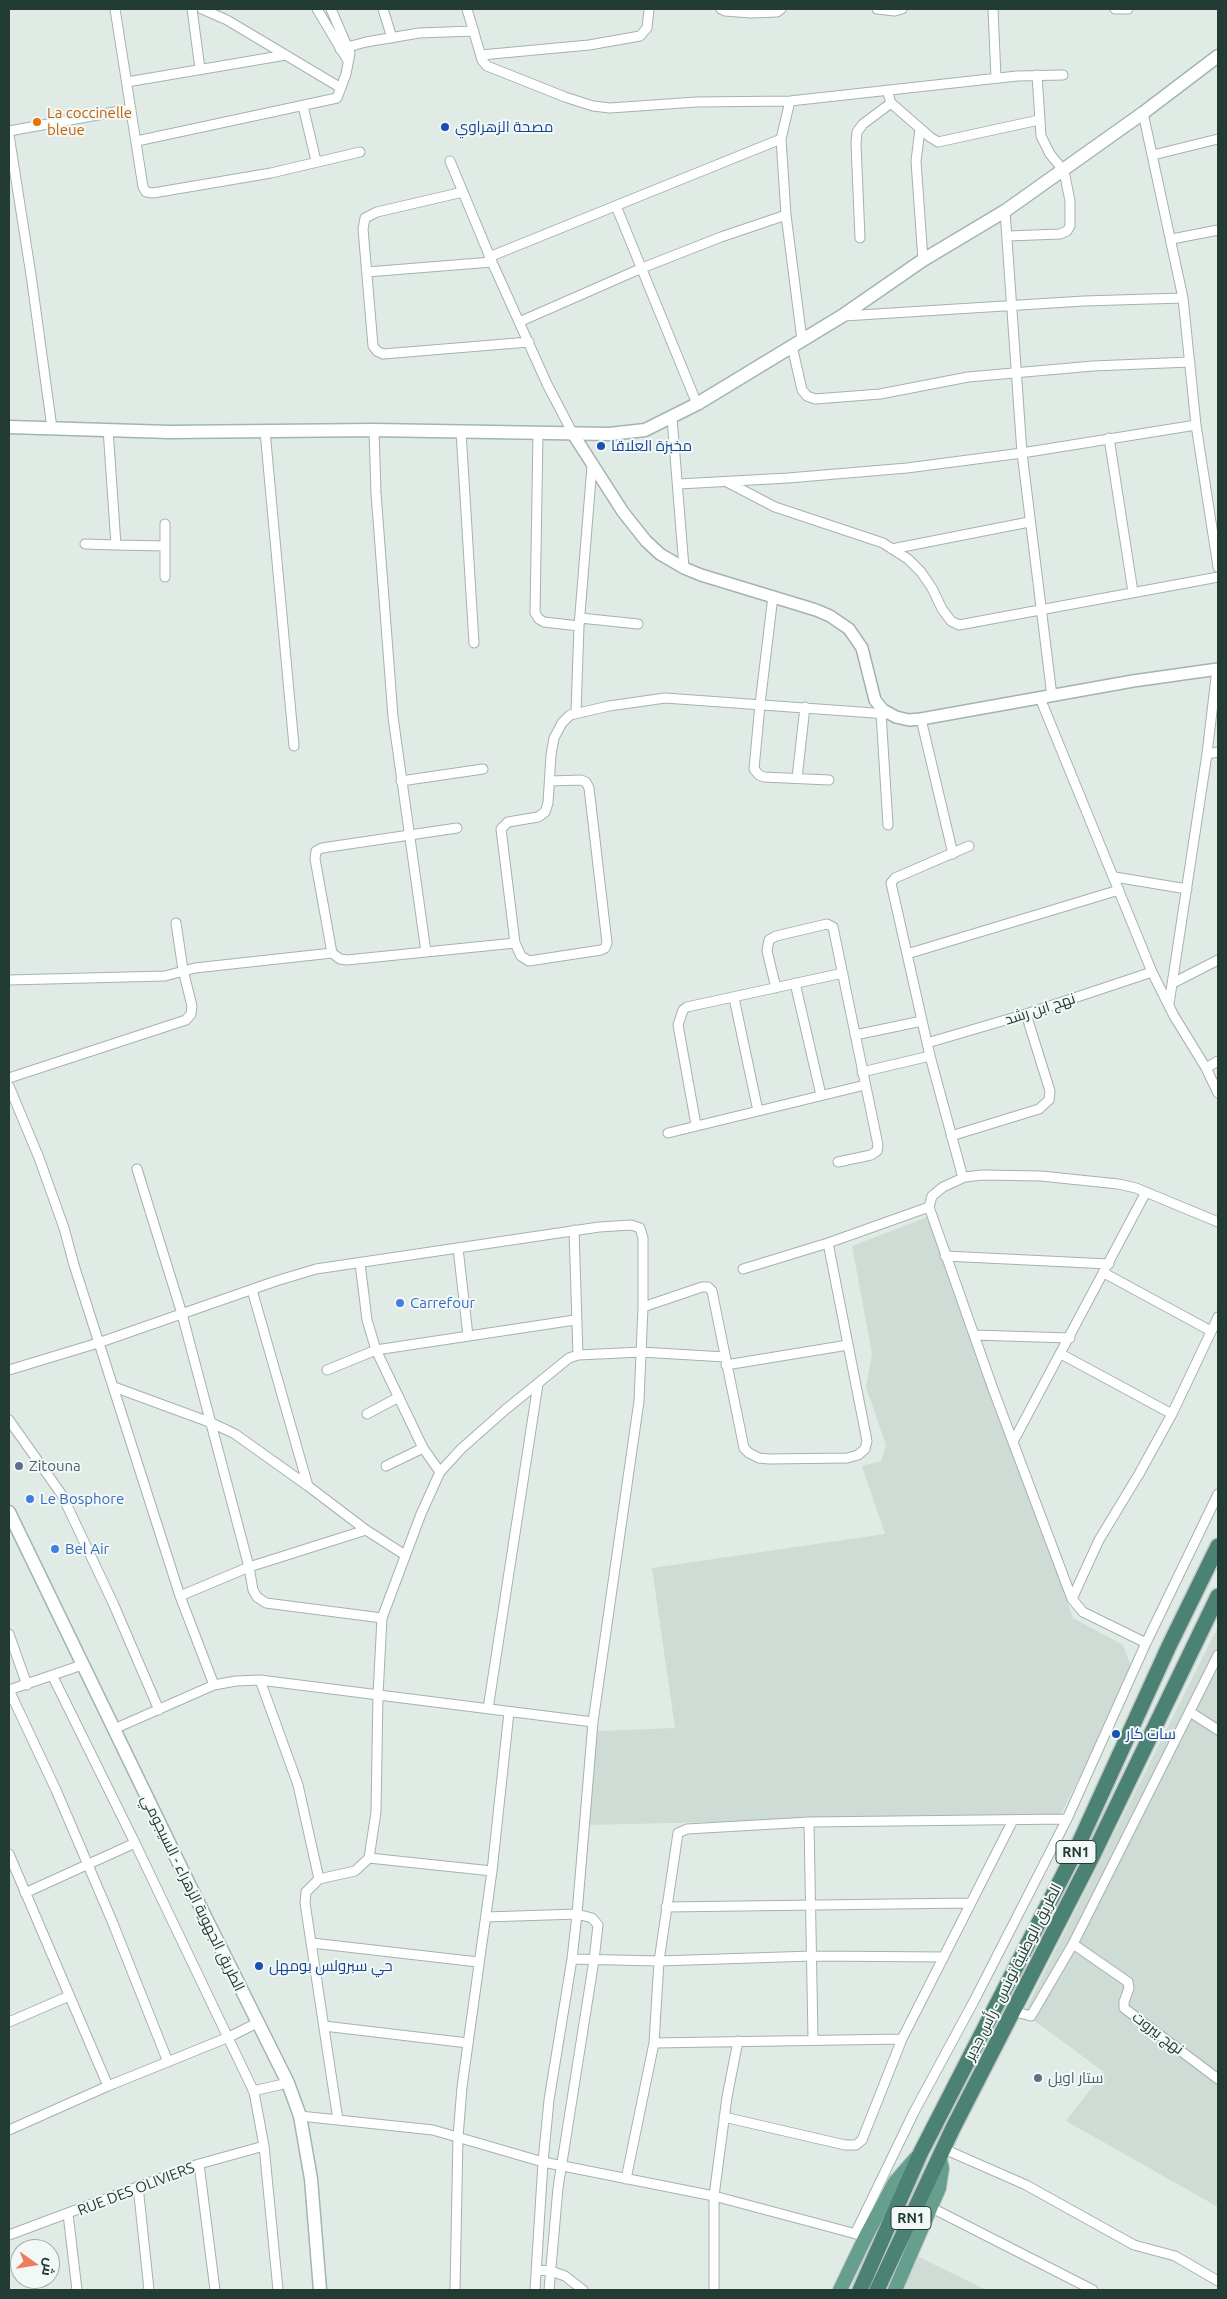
<!DOCTYPE html>
<html>
<head>
<meta charset="utf-8">
<style>
	body { margin:0 }
	#map { position:relative; width:1227px; height:2299px; overflow:hidden; background:#e1ebe6; font-family:Ubuntu,Cairo,sans-serif }
	canvas { display:block }
	.frame { position:absolute; inset:0; border:10px solid #223b34; pointer-events:none }
	.north { position:absolute; left:10px; top:2239px; width:50px; height:50px; box-sizing:border-box; background:#f2f8f5; border:1px solid #9faca8; border-radius:50%; rotate:103deg; font-size:14px; font-weight:700; line-height:20px; text-align:center; color:#223b34 }
	.north::after { content:''; display:block; margin:auto; width:18px; height:22px; background:#ed7d5e; clip-path:polygon(50% 0,100% 100%,50% 72%,0 100%) }
</style>
</head>
<body>
<div id="map">
<canvas width="1227" height="2299"></canvas>
<div class="frame"></div>
<div class="north">ش</div>
</div>
<script>
const ctx = document.querySelector('canvas').getContext('2d');
ctx.lineJoin = 'round';
function fillPath(path, color) {
  ctx.fillStyle = color;
  ctx.fill(path, 'evenodd');
}
function toPath(rows) {
  const path = new Path2D();
  for (const r of rows) {
    path.moveTo(r[0], r[1]);
    for (let i = 2; i < r.length; i += 2) path.lineTo(r[i], r[i + 1]);
  }
  return path;
}
function stroke(path, color, width, dash) {
  ctx.strokeStyle = color;
  ctx.lineWidth = width;
  ctx.lineCap = dash ? 'butt' : 'round';
  ctx.setLineDash(dash || []);
  ctx.stroke(path);
}
function label(font, color, halo, rows, align = 'center') {
  ctx.font = font + ' Ubuntu,Cairo,sans-serif';
  ctx.lineWidth = 4;
  ctx.setLineDash([]);
  ctx.textBaseline = 'middle';
  ctx.strokeStyle = halo;
  ctx.fillStyle = color;
  for (const [text, x, y, turn = 0] of rows) {
    ctx.save();
    ctx.translate(x, y);
    ctx.rotate((+turn || 0) * Math.PI / 180);
    ctx.textAlign = isNaN(turn) ? turn : align;
    if (halo) ctx.strokeText(text, 0, 0);
    ctx.fillText(text, 0, 0);
    ctx.restore();
  }
}
const built = toPath([
	[930,1216,1073,1618,1123,1645,1133,1671,1061,1814,587,1825,598,1731,675,1728,652,1568,885,1534,862,1466,881,1461,886,1445,866,1387,872,1354,852,1246],
	[1218,1627,1218,2207,1066,2121,1104,2072,1024,2013],
	[915,2255,986,2290,900,2290]
]);
const minor = toPath([
	[115,9,143,187,146,192,153,193,271,173,360,152],
	[192,9,200,69],
	[202,9,227,20,341,88],
	[317,9,348,61],
	[383,9,392,38],
	[467,9,482,60,487,66,565,97,593,106,610,108,696,102,790,101,1017,76,1063,75],
	[721,9,725,11,751,13,777,12,781,9],
	[877,9,895,11,902,9],
	[993,9,996,78],
	[1115,9,1128,9],
	[340,49,366,42,419,33,474,31],
	[481,55,589,45,640,36,647,28,649,9],
	[127,82,286,55],
	[887,90,891,103,930,137,938,142,1039,120],
	[790,101,781,139,786,215,802,340],
	[303,106,316,161],
	[1143,113,1183,298,1196,425,1218,567],
	[920,129,916,161,923,260],
	[9,131,131,109],
	[9,135,31,275,52,428],
	[137,141,337,98,346,74,350,53,331,9],
	[1153,155,1218,139],
	[450,161,492,262,547,384,573,434],
	[463,192,377,212,365,218,363,229,373,346,377,351,383,354,529,342],
	[616,206,697,404],
	[1005,211,1022,453,1052,696],
	[1008,236,1060,234,1067,231,1070,226,1070,201,1064,171,1050,154,1041,136,1037,75],
	[860,238,856,144,857,132,863,124,891,103],
	[1172,239,1218,230],
	[489,257,781,139],
	[367,272,492,262],
	[844,316,1084,301,1183,298],
	[519,322,642,268,721,237,786,215],
	[792,346,802,390,807,396,815,399,880,394,968,377,1093,366,1190,362],
	[672,418,684,568],
	[108,429,116,545,165,546],
	[374,430,376,493,393,717,426,952],
	[265,431,294,746],
	[461,431,474,643],
	[538,433,535,613,539,619,544,622,579,626],
	[1109,438,1133,592],
	[727,482,775,507,883,543,908,559,921,572,932,588,942,609,951,621,959,625,1218,577],
	[679,484,788,478,907,468,1022,453,1196,425],
	[85,544,116,545],
	[892,549,1029,522],
	[165,577,165,524],
	[773,596,760,704,754,769,759,775,764,777,829,780],
	[580,618,638,624],
	[1040,698,1152,972,1174,1016,1206,1068,1218,1093],
	[576,712,579,626,592,466],
	[881,713,888,825],
	[921,719,953,854],
	[1207,754,1218,752],
	[797,778,805,707],
	[401,781,483,769],
	[550,781,581,780,586,782,589,788,607,943,605,948,601,950,529,961,521,956,515,943,501,829,508,822,538,817,545,812,548,803,551,755,554,738,562,723,570,715,609,706,665,698,888,714],
	[457,828,322,848,316,851,315,859,332,953,340,959,347,960,515,943],
	[1115,877,1187,889],
	[907,954,1119,890],
	[9,980,165,976,195,968,332,953],
	[795,983,821,1095],
	[1173,983,1218,960],
	[776,988,767,951,769,940,776,936,827,924,833,927,878,1145,877,1151,871,1155,838,1162],
	[734,998,758,1111],
	[1169,1004,1207,754,1217,669],
	[855,1035,922,1021],
	[927,1043,1026,1014,1152,972],
	[1206,1068,1218,1061],
	[862,1072,930,1056],
	[9,1078,186,1020,191,1014,192,1006,183,970,176,923],
	[9,1086,39,1158,64,1228,74,1265,180,1596,214,1685],
	[696,1125,678,1025,683,1010,687,1007,843,973],
	[668,1133,865,1085],
	[951,1136,1039,1109,1049,1100,1050,1091,1026,1014],
	[137,1169,182,1314,249,1567,253,1590,257,1597,266,1603,382,1618],
	[963,1178,930,1056,891,883,895,878,969,846],
	[929,1207,993,1389,1072,1599,1083,1612,1146,1643],
	[574,1230,578,1355],
	[458,1248,468,1336],
	[945,1256,1109,1264],
	[360,1263,367,1320,376,1350,423,1448,440,1472],
	[743,1269,828,1243,929,1207,932,1196,943,1187,965,1177,982,1175,1041,1176,1118,1184,1136,1188,1218,1222],
	[1104,1273,1211,1331],
	[252,1290,308,1486],
	[643,1307,702,1287,708,1287,712,1291,744,1448,749,1453,759,1458,769,1459,847,1458,858,1455,865,1449,867,1441,828,1243],
	[974,1335,1070,1338],
	[1061,1354,1172,1414],
	[726,1365,848,1345],
	[9,1370,98,1343,276,1281,316,1269,599,1227,631,1225,640,1228,643,1238,643,1307,639,1401,593,1722,577,1914,486,1917],
	[327,1370,376,1350,575,1320],
	[114,1387,212,1423,235,1434,308,1486,366,1530,405,1555],
	[367,1414,399,1397],
	[9,1420,62,1495,113,1603,159,1710],
	[1013,1442,1146,1192],
	[386,1466,423,1448],
	[180,1596,249,1567,366,1530],
	[1072,1599,1099,1540,1139,1474,1172,1414,1218,1317],
	[9,1634,27,1685],
	[53,1677,135,1843],
	[260,1680,298,1785,319,1879,355,1871,369,1858,376,1812,378,1695,382,1618,421,1514,440,1472,461,1449,505,1410,569,1358,578,1355,641,1352,725,1357],
	[9,1690,56,1790,112,1921,168,2062],
	[9,1690,82,1665],
	[488,1709,538,1384],
	[1190,1712,1218,1730],
	[114,1729,214,1685,236,1681,260,1680,593,1722],
	[809,1822,813,2039],
	[9,1854,108,2086],
	[369,1858,492,1871],
	[319,1879,306,1892,305,1903,338,2120],
	[25,1893,135,1843,254,2092,264,2146,278,2290],
	[666,1907,970,1903],
	[312,1943,478,1962],
	[1073,1944,1128,1982,1129,1988,1124,2002,1124,2008,1218,2079],
	[572,1959,659,1961,813,1956,944,1957],
	[1012,2011,1031,2016,1073,1944,1218,1655],
	[9,2022,69,1996],
	[324,2026,468,2043],
	[654,2043,902,2039],
	[253,2091,288,2083],
	[300,2116,433,2130,543,2162,714,2196,860,2235],
	[724,2117,845,2145,856,2145,862,2140,902,2039,1013,1820],
	[9,2130,108,2086,229,2037,257,2023],
	[944,2149,1026,2185,1134,2245,1175,2256,1218,2281],
	[199,2164,215,2290],
	[626,2179,654,2043,659,1961,678,1833,687,1829,809,1822,1067,1819],
	[138,2186,149,2290],
	[930,2207,1093,2290],
	[68,2214,77,2290],
	[855,2234,914,2112,974,2001,1067,1819,1146,1643,1218,1494],
	[9,2235,199,2164,264,2146],
	[537,2270,551,2271,565,2276,583,2290],
	[455,2290,458,2137,462,2087,492,1871,509,1712],
	[535,2290,543,2162,549,2100,572,1959,577,1914,592,1918,598,1925,594,1960,558,2188,549,2290],
	[714,2290,714,2196,727,2097,738,2041]
]);
const tertiary = toPath([
	[573,434,623,512,646,541,660,554,684,568,701,575,816,610,830,616,849,629,862,648,875,700,883,710,896,717,909,720,921,719,1133,681,1218,669]
]);
const secondary = toPath([
	[9,427,169,432,374,430,609,434,645,430,697,404,842,316,923,260,1005,211,1143,113,1218,56],
	[9,1512,189,1884,288,2083,300,2116,311,2179,320,2290]
]);
const primary = toPath([
	[840,2290,866,2236,895,2182,916,2158],
	[895,2290,939,2188,942,2168,940,2160]
]);
const trunk = toPath([
	[860,2290,921,2152,1075,1852,1169,1646,1218,1546],
	[877,2290,953,2128,1092,1857,1218,1596]
]);
const markers = [
	[37,122,5,"#e8710a"],
	[445,127,5,"#1a4fb4"],
	[601,446,5,"#1a4fb4"],
	[400,1303,5,"#3f7fe0"],
	[19,1466,5,"#5c6f8a"],
	[30,1499,5,"#3f7fe0"],
	[55,1549,5,"#3f7fe0"],
	[1116,1734,5,"#1a4fb4"],
	[259,1966,5,"#1a4fb4"],
	[1038,2078,5,"#5c6f8a"]
];
const shields = [
	[1076,1852,40],
	[911,2218,40]
];
const shieldNames = [
	["RN1",1076,1852],
	["RN1",911,2218]
];
const foodNames = [
	["La coccinelle",47,113],
	["bleue",47,130]
];
const transitNames = [
	["مصحة الزهراوي",455,127],
	["مخبزة العلاقا",611,446],
	["سات كار",1126,1734],
	["حي سبرولس بومهل",269,1966]
];
const streetNames = [
	["نهج ابن رشد",1040,1009,-18],
	["الطريق الجهوية الزهراء - السيجومي",193,1893,64],
	["الطريق الوطنية تونس - رأس جدير",1013,1972,-63],
	["نهج بيروت",1158,2033,37],
	["RUE DES OLIVIERS",136,2189,-21]
];
const shopNames = [
	["Carrefour",410,1303],
	["Le Bosphore",40,1499],
	["Bel Air",65,1549]
];
const serviceNames = [
	["Zitouna",29,1466],
	["ستار اويل",1048,2078]
];
fillPath(built, '#cfdbd5');
stroke(minor, '#a4b3ad', 11);
stroke(tertiary, '#a4b3ad', 14);
stroke(secondary, '#a0b6ae', 15);
stroke(primary, '#c1c8c6', 16);
stroke(trunk, '#c1c8c6', 18);
stroke(minor, '#fff', 9);
stroke(tertiary, '#fff', 11);
stroke(secondary, '#fff', 12);
stroke(primary, '#679f8f', 14);
stroke(trunk, '#4b8274', 15);
for (const [x, y, r, color] of markers) {
  const dot = new Path2D();
  dot.arc(x, y, r, 0, 2 * Math.PI);
  ctx.fillStyle = color;
  ctx.fill(dot);
  stroke(dot, '#f2f8f5', 2);
}
for (const [x, y, w] of shields) {
  const box = new Path2D();
  box.roundRect(x - w / 2, y - 11.5, w, 23, 4);
  ctx.fillStyle = '#f2f8f5';
  ctx.fill(box);
  stroke(box, '#223b34', 1);
}
label('bold 14px', '#223b34', null, shieldNames);
label('15px', '#c56008', '#f2f8f5', foodNames, 'left');
label('15px', '#164399', '#f2f8f5', transitNames, 'left');
label('15px', '#223b34', '#f2f8f5', streetNames);
label('15px', '#366cbe', '#f2f8f5', shopNames, 'left');
label('15px', '#4e5e75', '#f2f8f5', serviceNames, 'left');
</script>
</body>
</html>
